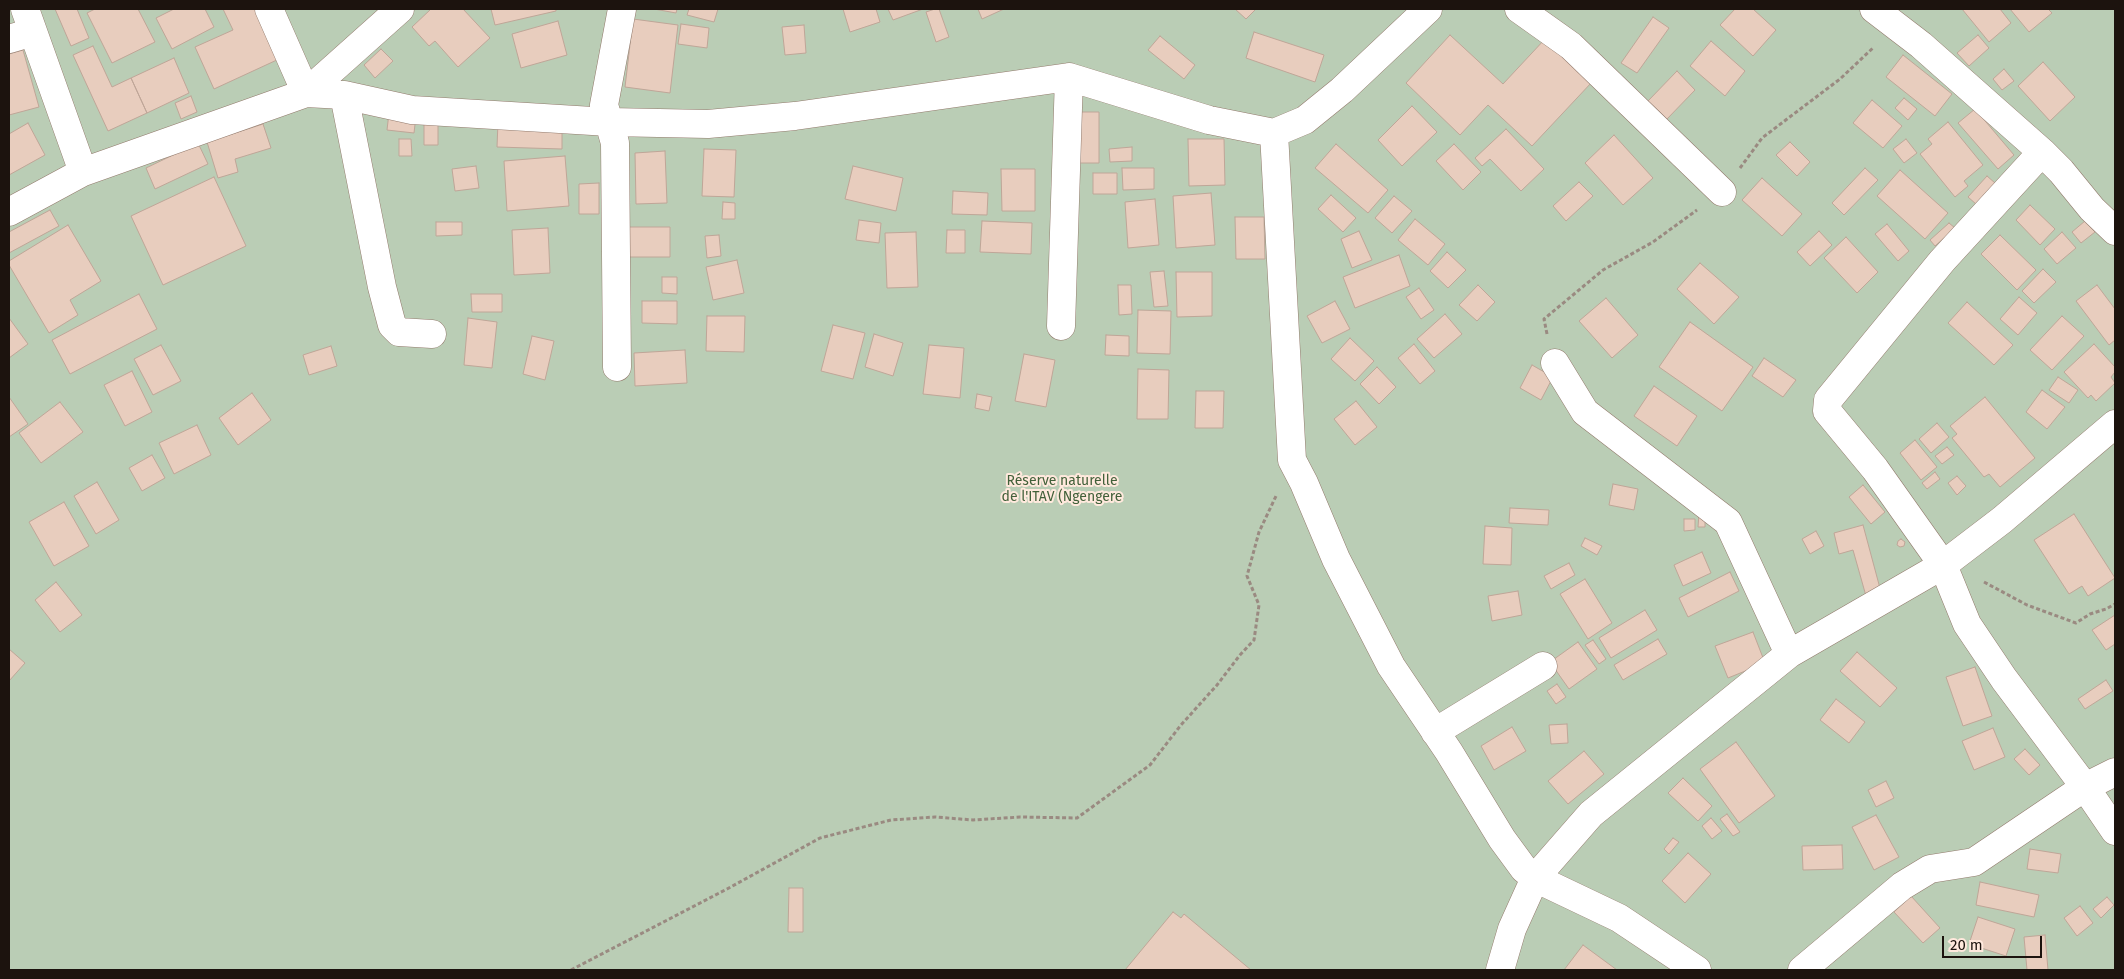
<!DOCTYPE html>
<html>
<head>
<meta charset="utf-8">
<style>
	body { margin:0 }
	#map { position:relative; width:2124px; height:979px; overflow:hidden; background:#ffe9dd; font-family:"Fira Sans",sans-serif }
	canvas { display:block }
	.frame { position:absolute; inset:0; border:10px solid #1c130e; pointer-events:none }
	.scale { position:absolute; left:1942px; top:936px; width:100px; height:22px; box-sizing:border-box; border:2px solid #1c130e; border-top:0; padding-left:6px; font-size:15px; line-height:18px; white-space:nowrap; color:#1c130e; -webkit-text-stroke:4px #ffe9dd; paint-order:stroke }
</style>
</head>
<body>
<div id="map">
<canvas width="2124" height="979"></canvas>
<div class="frame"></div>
<div class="scale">20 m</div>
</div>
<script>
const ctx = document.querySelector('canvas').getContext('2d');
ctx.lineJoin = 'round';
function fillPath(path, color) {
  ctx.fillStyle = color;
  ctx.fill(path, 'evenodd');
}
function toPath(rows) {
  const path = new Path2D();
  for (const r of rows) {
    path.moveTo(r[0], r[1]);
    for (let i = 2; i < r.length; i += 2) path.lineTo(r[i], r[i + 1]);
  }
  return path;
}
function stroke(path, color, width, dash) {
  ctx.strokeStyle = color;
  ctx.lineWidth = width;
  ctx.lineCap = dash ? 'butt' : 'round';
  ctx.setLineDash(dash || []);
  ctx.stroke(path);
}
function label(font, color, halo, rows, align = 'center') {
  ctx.font = font + ' "Fira Sans",sans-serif';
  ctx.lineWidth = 4;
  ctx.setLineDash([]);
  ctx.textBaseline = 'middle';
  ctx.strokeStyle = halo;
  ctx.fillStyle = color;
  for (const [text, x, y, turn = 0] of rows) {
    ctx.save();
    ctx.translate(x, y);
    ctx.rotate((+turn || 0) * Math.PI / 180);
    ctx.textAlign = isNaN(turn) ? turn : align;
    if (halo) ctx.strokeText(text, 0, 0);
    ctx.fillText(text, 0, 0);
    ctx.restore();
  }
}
const green = toPath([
	[9,9,2115,9,2115,970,9,970]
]);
const building = toPath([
	[55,9,77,9,89,38,71,46,55,9],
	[95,9,138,9,155,42,112,63,87,13,95,9],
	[174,9,205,9,214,27,172,49,156,18,174,9],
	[223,9,256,9,279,59,214,89,195,47,233,30,223,9],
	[431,9,463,9,490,38,458,67,435,41,429,46,412,27,431,9],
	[491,9,556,9,556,11,495,25,491,9],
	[654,9,677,9,676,13,654,9],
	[689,9,718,9,714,22,687,15,689,9],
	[843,9,876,9,880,22,850,32,843,9],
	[888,9,923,9,893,20,888,9],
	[935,9,939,9,949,37,936,42,926,12,935,9],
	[978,9,1004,9,982,19,978,9],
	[1235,9,1256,9,1246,19,1235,9],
	[1735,9,1753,9,1776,30,1753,56,1720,25,1735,9],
	[1962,9,2000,9,2011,23,1989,42,1962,9],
	[2010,9,2048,9,2052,13,2029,32,2010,9],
	[1653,17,1669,28,1637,73,1621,63,1653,17],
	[633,19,678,25,670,93,625,87,633,19],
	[558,21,567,55,521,68,512,34,558,21],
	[681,24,709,28,707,48,678,44,681,24],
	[804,25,806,53,785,55,782,27,804,25],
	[1254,32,1324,55,1315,82,1246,58,1254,32],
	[1450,35,1503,84,1545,39,1592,82,1532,146,1488,105,1460,135,1406,83,1450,35],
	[1978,35,1989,48,1969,66,1957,53,1978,35],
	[1160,36,1195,65,1184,79,1148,50,1160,36],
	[1711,41,1745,71,1725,96,1690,66,1711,41],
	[93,46,112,87,131,78,147,113,108,131,73,55,93,46],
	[381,49,393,61,375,78,364,65,381,49],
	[23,50,39,107,9,115,9,54,23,50],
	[1903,55,1952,94,1935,116,1886,77,1903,55],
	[174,58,189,93,147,113,131,78,174,58],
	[2043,62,2075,97,2050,121,2018,86,2043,62],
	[2004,69,2014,81,2002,90,1993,79,2004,69],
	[1677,71,1695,90,1667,119,1648,101,1677,71],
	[191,96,197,112,181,119,175,103,191,96],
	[1904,98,1917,109,1908,120,1895,108,1904,98],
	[1872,100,1902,126,1883,148,1853,123,1872,100],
	[1412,106,1437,132,1402,166,1378,140,1412,106],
	[1975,109,2014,155,1998,169,1958,123,1975,109],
	[1070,112,1099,112,1099,163,1070,163,1070,112],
	[389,113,416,116,414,133,387,130,389,113],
	[438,122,438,145,424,145,424,123,438,122],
	[498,122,562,123,562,149,497,147,498,122],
	[1948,122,1983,165,1964,181,1968,186,1955,197,1920,154,1932,144,1928,139,1948,122],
	[28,123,45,155,9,175,9,134,28,123],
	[263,124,271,148,235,159,238,172,218,178,207,142,263,124],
	[1506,129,1544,169,1521,191,1490,159,1482,166,1475,158,1506,129],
	[1614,135,1653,178,1623,205,1585,163,1614,135],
	[399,139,411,139,412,156,399,156,399,139],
	[1188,139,1224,139,1225,185,1189,186,1188,139],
	[1906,139,1917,153,1904,163,1893,149,1906,139],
	[1790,142,1810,162,1797,176,1776,155,1790,142],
	[198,143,208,164,155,189,146,168,198,143],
	[1336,144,1388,190,1368,213,1315,168,1336,144],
	[1454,144,1481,172,1463,190,1436,161,1454,144],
	[1132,147,1132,161,1110,162,1109,149,1132,147],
	[704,149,736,150,734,197,702,196,704,149],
	[665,151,667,203,636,204,635,153,665,151],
	[565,156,569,206,507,211,504,161,565,156],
	[476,166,479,188,455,191,452,169,476,166],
	[853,166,903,178,896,211,845,199,853,166],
	[1122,168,1154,168,1154,189,1123,190,1122,168],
	[1865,168,1878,180,1844,215,1832,203,1865,168],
	[1001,169,1035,169,1035,211,1002,211,1001,169],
	[1900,170,1948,213,1925,239,1877,196,1900,170],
	[1093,173,1117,173,1117,194,1093,194,1093,173],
	[1987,176,1995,183,1976,204,1968,197,1987,176],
	[214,177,246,246,163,285,131,216,214,177],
	[1762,178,1802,214,1782,236,1742,200,1762,178],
	[1579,182,1593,196,1566,221,1553,206,1579,182],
	[599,183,599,214,579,214,579,184,599,183],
	[953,191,988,193,987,215,952,214,953,191],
	[1211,193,1215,245,1176,248,1173,196,1211,193],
	[1331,195,1356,218,1343,232,1318,209,1331,195],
	[1394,196,1412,211,1392,233,1375,218,1394,196],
	[1155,199,1159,245,1128,248,1125,202,1155,199],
	[723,202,735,203,735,219,722,219,723,202],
	[2030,205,2055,229,2040,245,2016,220,2030,205],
	[50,210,59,226,9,253,9,232,50,210],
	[1235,217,1264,217,1265,259,1236,259,1235,217],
	[1415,219,1445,244,1428,265,1398,240,1415,219],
	[859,220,881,223,879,243,856,240,859,220],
	[982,221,1032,223,1031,254,980,252,982,221],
	[2085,221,2095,232,2081,243,2072,232,2085,221],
	[436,222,462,222,462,235,436,236,436,222],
	[1949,223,1955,228,1935,246,1930,240,1949,223],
	[1887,224,1909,251,1898,261,1875,234,1887,224],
	[68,225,101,281,70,300,78,315,49,333,9,265,9,261,68,225],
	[629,227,670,227,670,257,629,257,629,227],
	[548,228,550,273,514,275,512,230,548,228],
	[947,230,965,230,965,253,946,253,947,230],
	[1359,231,1372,260,1352,268,1341,239,1359,231],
	[1819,231,1832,245,1810,266,1797,252,1819,231],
	[916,232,918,287,887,288,885,233,916,232],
	[2062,232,2076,248,2057,264,2044,249,2062,232],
	[719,235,721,256,707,258,705,236,719,235],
	[2000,235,2036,270,2017,290,1981,254,2000,235],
	[1846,237,1878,272,1857,293,1824,258,1846,237],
	[1447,252,1466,270,1448,288,1430,271,1447,252],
	[1399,255,1410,286,1355,308,1343,277,1399,255],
	[737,260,744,293,713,300,706,267,737,260],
	[1700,263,1739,297,1714,324,1677,289,1700,263],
	[2043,269,2056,282,2034,303,2022,291,2043,269],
	[1164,271,1168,306,1154,307,1150,272,1164,271],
	[1176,272,1212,272,1212,316,1177,317,1176,272],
	[662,277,677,277,677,294,662,293,662,277],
	[1118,285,1131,285,1132,314,1119,315,1118,285],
	[1478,285,1495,302,1477,321,1459,305,1478,285],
	[2097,285,2115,309,2115,340,2109,345,2076,301,2097,285],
	[1419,288,1434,310,1421,319,1406,297,1419,288],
	[139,294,157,329,70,374,52,340,139,294],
	[471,294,502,294,502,312,472,312,471,294],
	[2019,297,2037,313,2018,335,2000,319,2019,297],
	[1606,298,1638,335,1612,358,1579,321,1606,298],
	[642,301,677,301,677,324,642,323,642,301],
	[1335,301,1350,329,1322,343,1307,316,1335,301],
	[1967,302,2013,345,1994,365,1948,323,1967,302],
	[1138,310,1171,311,1170,354,1137,353,1138,310],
	[1445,314,1462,334,1434,358,1417,339,1445,314],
	[707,316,745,316,744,352,706,351,707,316],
	[2062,316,2084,336,2052,370,2030,350,2062,316],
	[9,318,28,344,9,358,9,318],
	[468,318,497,322,492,368,464,365,468,318],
	[1690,322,1753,367,1722,411,1659,367,1690,322],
	[833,325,865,333,853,379,821,371,833,325],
	[874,334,903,343,893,376,865,367,874,334],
	[1106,335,1129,336,1129,356,1105,355,1106,335],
	[532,336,554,341,545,380,523,374,532,336],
	[1350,338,1374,361,1355,381,1331,359,1350,338],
	[1414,344,1435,371,1420,384,1398,358,1414,344],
	[2094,344,2115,367,2115,372,2111,377,2115,383,2096,401,2091,395,2088,398,2064,372,2094,344],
	[161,345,181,381,153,395,134,359,161,345],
	[929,345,964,348,960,398,923,394,929,345],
	[331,346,337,366,309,375,303,355,331,346],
	[685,350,687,383,635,386,634,353,685,350],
	[1024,354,1055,360,1046,407,1015,401,1024,354],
	[1764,358,1796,380,1783,397,1752,376,1764,358],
	[1532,365,1553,377,1541,400,1520,388,1532,365],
	[1377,367,1396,387,1379,404,1360,384,1377,367],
	[1138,369,1169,370,1168,419,1137,419,1138,369],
	[132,371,152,412,125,426,104,385,132,371],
	[2058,377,2078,390,2069,403,2049,390,2058,377],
	[1654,386,1697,416,1677,446,1634,416,1654,386],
	[2042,390,2065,407,2047,429,2026,412,2042,390],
	[1196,391,1224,391,1223,428,1195,428,1196,391],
	[252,393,271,420,238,445,219,418,252,393],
	[977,394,992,397,989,411,975,408,977,394],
	[9,397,28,424,9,437,9,397],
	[1985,397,2035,458,2000,487,1989,474,1984,477,1952,438,1957,434,1950,426,1985,397],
	[1356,401,1377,427,1355,445,1334,419,1356,401],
	[60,402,83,432,41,463,19,433,60,402],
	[1937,423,1949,437,1931,453,1919,439,1937,423],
	[197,425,211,455,174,474,159,443,197,425],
	[1915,440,1937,467,1921,480,1900,453,1915,440],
	[1947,447,1954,455,1942,464,1935,456,1947,447],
	[152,455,165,478,142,491,129,468,152,455],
	[1935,472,1940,479,1927,489,1922,483,1935,472],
	[1957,476,1966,486,1957,495,1948,483,1957,476],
	[97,482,119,520,96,534,74,496,97,482],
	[1613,484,1638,489,1634,510,1609,505,1613,484],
	[1863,485,1885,512,1871,524,1849,497,1863,485],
	[64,502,89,546,54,566,29,522,64,502],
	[1510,508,1549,510,1548,525,1509,523,1510,508],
	[1699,514,1705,514,1705,527,1698,527,1699,514],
	[2074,514,2115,578,2088,596,2082,586,2069,594,2034,540,2074,514],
	[1684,519,1695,519,1695,530,1684,531,1684,519],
	[1863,525,1881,592,1866,596,1853,550,1839,554,1834,533,1863,525],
	[1485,526,1512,528,1511,565,1483,564,1485,526],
	[1816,531,1824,546,1810,554,1802,539,1816,531],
	[1585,538,1602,546,1597,555,1581,546,1585,538],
	[1901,539,1905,542,1904,546,1900,547,1897,545,1898,541,1901,539],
	[1702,552,1711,573,1683,586,1674,565,1702,552],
	[1569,563,1575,575,1551,589,1544,576,1569,563],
	[1730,572,1739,591,1688,617,1679,598,1730,572],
	[1585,579,1612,623,1588,639,1560,594,1585,579],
	[56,582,82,615,60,632,35,600,56,582],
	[1518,591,1522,615,1492,621,1488,596,1518,591],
	[1645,610,1657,630,1611,658,1599,638,1645,610],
	[2115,615,2115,644,2106,650,2092,630,2115,615],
	[1753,632,1765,663,1728,678,1715,646,1753,632],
	[1658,639,1667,654,1623,680,1614,665,1658,639],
	[1593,640,1606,659,1599,664,1585,645,1593,640],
	[1578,642,1597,669,1569,689,1550,662,1578,642],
	[9,649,25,663,9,681,9,649],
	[1857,652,1897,688,1880,707,1840,671,1857,652],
	[1975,667,1992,716,1963,726,1946,677,1975,667],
	[2106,680,2113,691,2085,709,2078,699,2106,680],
	[1557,684,1566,697,1556,704,1547,691,1557,684],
	[1836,699,1865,722,1849,743,1820,720,1836,699],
	[1567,724,1568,743,1551,744,1549,725,1567,724],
	[1512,727,1526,751,1494,770,1481,746,1512,727],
	[1993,728,2005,757,1974,770,1962,741,1993,728],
	[1736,742,1775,796,1739,823,1700,769,1736,742],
	[2025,749,2040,765,2029,775,2014,759,2025,749],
	[1584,751,1604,774,1568,804,1548,781,1584,751],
	[1683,778,1712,806,1698,821,1668,793,1683,778],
	[1886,781,1894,798,1876,807,1868,790,1886,781],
	[1727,814,1740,832,1733,836,1720,819,1727,814],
	[1876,815,1899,857,1874,870,1852,827,1876,815],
	[1711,818,1722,831,1712,839,1702,826,1711,818],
	[1673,838,1679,842,1669,854,1664,849,1673,838],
	[1842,845,1843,869,1803,870,1802,846,1842,845],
	[2030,849,2061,854,2058,873,2027,869,2030,849],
	[1688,853,1711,874,1685,903,1662,881,1688,853],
	[1980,882,2039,895,2034,917,1976,905,1980,882],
	[789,888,803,888,803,932,788,932,789,888],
	[1911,896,1940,928,1923,943,1894,912,1911,896],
	[2107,897,2114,905,2101,918,2093,909,2107,897],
	[2080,906,2093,923,2077,936,2064,918,2080,906],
	[1173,912,1181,918,1184,914,1251,970,1125,970,1173,912],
	[1978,917,2015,929,2006,956,1969,944,1978,917],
	[2045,935,2048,970,2027,970,2024,937,2045,935],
	[1583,945,1617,970,1564,970,1583,945]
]);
const path = toPath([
	[1740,168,1762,138,1840,79,1874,47],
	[1547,334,1544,319,1603,270,1653,242,1697,210],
	[1984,582,2027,605,2076,623,2090,614,2106,609,2115,604],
	[571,970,727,889,820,838,891,820,935,817,973,820,1020,817,1077,818,1150,765,1181,725,1217,685,1240,655,1254,640,1259,605,1247,576,1259,532,1276,496]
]);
const minor = toPath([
	[25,9,83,172],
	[269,9,306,93],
	[1519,9,1571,46,1722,192],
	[1874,9,1921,45,2042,152,1942,261,1828,400,1827,411,1875,469,1943,565,1967,624,2004,679,2085,787,2115,831],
	[9,39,33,32],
	[306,93,344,95,412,110,609,122,708,124,795,116,1069,77,1209,120,1274,133,1305,120,1342,90,1428,9],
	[344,95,382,287,392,325,399,332,432,334],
	[1274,133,1292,460,1304,483,1336,559,1391,666,1449,752,1502,839,1524,869,1535,878,1619,918,1697,970],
	[2042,152,2061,171,2092,209,2115,231],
	[9,212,83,172,306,93,400,9],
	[1061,326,1069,77],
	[1555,363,1585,412,1728,522,1789,654],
	[617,367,615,143,604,105,622,9],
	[1435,732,1543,666],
	[1500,970,1512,929,1535,878,1591,814,1789,654,1943,565,2002,520,2115,424],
	[1802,970,1902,886,1930,869,1974,862,2085,787,2115,772]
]);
const parkNames = [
	["Réserve naturelle",1062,481],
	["de l'ITAV (Ngengere",1062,497]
];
fillPath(green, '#bacdb5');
fillPath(building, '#e8cdbe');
stroke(building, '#bfa698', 1);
stroke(minor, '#937b6d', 29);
stroke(path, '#9a8a81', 3, [4, 2.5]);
stroke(minor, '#fff', 28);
label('14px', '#416039', '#ffe9dd', parkNames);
</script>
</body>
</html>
